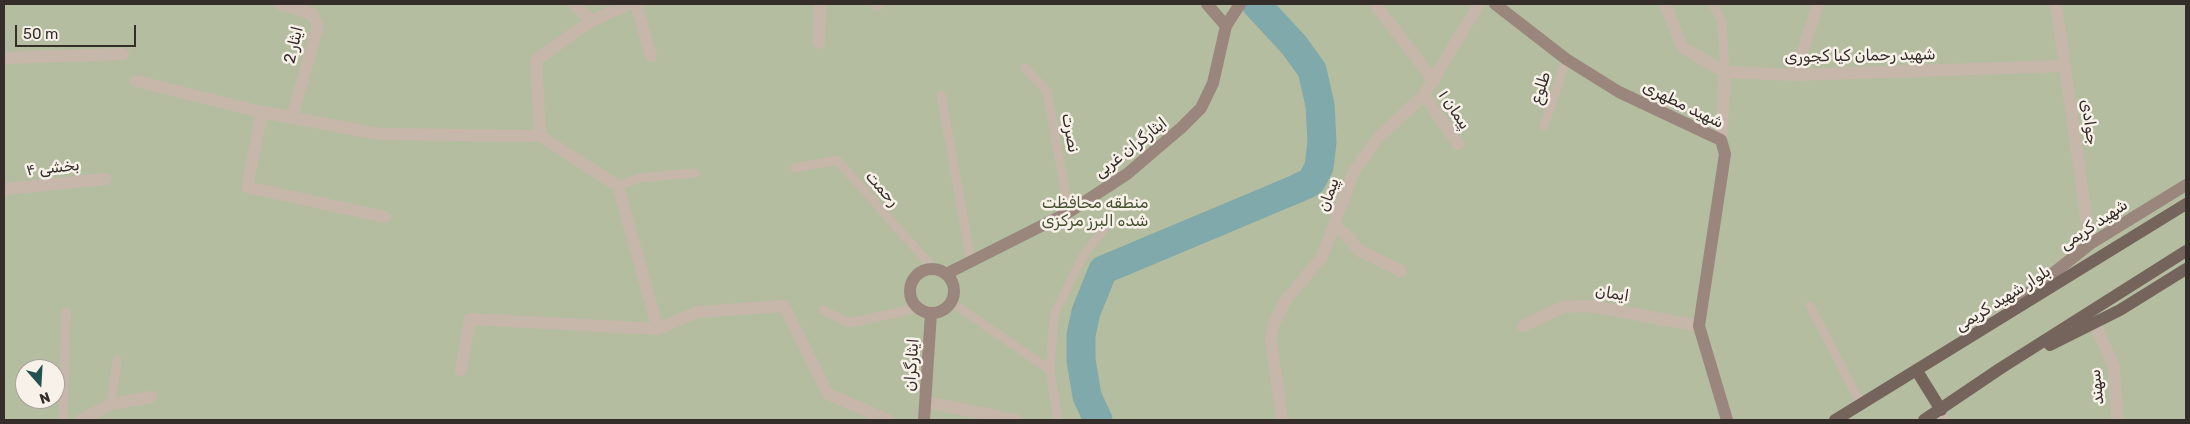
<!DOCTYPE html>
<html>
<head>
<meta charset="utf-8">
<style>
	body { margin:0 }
	#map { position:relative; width:2190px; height:424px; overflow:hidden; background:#f0e7de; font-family:Rubik,sans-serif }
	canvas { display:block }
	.frame { position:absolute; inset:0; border:5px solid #352d29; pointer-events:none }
	.north { position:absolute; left:15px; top:359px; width:50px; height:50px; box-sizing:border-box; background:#f8f1ea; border:1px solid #aaa39d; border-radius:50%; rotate:161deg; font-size:14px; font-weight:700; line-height:20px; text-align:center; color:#352d29 }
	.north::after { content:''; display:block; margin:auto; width:18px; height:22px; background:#235152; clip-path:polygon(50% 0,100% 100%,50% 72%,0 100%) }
	.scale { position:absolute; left:15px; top:25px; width:121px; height:22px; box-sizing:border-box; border:2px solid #352d29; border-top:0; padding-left:6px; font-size:15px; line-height:18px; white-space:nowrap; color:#352d29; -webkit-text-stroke:4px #f8f1ea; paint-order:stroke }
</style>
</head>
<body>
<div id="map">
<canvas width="2190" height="424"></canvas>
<div class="frame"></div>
<div class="north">N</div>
<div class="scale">50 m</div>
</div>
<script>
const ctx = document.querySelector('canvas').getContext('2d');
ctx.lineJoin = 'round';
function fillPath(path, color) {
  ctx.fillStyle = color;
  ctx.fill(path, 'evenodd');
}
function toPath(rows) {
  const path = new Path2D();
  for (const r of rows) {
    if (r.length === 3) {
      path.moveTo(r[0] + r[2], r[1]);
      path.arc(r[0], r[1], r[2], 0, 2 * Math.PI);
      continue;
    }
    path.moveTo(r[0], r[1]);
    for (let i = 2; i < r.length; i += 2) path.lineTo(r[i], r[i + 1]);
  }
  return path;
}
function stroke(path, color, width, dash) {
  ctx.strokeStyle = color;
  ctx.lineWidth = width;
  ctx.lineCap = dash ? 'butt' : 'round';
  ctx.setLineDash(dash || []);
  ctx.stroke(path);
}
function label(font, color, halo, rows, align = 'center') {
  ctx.font = font + ' Rubik,"Noto Naskh Arabic",sans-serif';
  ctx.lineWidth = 5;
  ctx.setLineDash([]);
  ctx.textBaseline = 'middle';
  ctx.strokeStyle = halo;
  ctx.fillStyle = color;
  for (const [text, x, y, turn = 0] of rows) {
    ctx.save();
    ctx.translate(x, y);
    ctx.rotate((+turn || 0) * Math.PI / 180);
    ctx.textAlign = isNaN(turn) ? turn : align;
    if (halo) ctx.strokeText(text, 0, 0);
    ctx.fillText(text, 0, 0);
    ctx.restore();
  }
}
const green = toPath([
	[4,4,2186,4,2186,420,4,420],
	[25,369,55,369,55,399,25,399]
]);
const river = toPath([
	[1098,420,1087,396,1081,360,1081,335,1086,312,1103,270,1296,189,1311,182,1319,167,1322,142,1320,105,1312,70,1294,45,1256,4]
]);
const lane = toPath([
	[1713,4,1722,22,1725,72],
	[1025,68,1047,91,1069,212],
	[941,95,971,261],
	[1544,126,1566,59],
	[795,168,837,160,934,269],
	[618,186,639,178,695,173],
	[951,302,1050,370],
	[1810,306,1861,404],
	[823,310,849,323,918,308],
	[111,404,117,360],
	[63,420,66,312],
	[1058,420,1050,370,1054,315,1084,254,1106,227]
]);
const street = toPath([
	[280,4,312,14,318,26,292,117],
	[574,4,591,21],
	[629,4,591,21,536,60,540,136,618,186,658,329],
	[636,4,651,56],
	[877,4,877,5],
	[1375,4,1434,81],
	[1665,4,1682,47,1725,72],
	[2056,4,2090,244],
	[819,43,820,4],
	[4,58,123,54],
	[1795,75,1818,4],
	[136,81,262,112,379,134,540,136],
	[1424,95,1458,144],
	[262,112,247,187,385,217],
	[1721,140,1725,72,1795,75,2064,66],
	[4,189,106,179],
	[1336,225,1360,251,1401,271],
	[2095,324,2114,367,2117,420],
	[1523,326,1563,307,1591,306,1699,326],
	[461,370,470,319,658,329,697,312,784,306,828,394,888,420],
	[925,402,1016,420],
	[1941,410,1943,420],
	[81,420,111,404,151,397],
	[1282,420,1271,340,1274,323,1285,301,1322,257,1354,171,1379,137,1424,95,1479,4]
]);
const secondary = toPath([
	[1207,4,1226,26],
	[1495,4,1566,59,1619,92,1721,140,1725,154,1699,326,1727,420],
	[932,291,22],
	[946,274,1069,212,1127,174,1181,128,1201,108,1213,83,1226,26,1240,4],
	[2012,306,2090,244,2186,185],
	[924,420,931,313]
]);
const primary = toPath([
	[2050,345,2120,310,2186,269],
	[1917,371,1941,410],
	[1835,420,2186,204],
	[1924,420,2001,368,2186,251]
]);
const streetNames = [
	["ایثار 2",294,45,-76],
	["شهید رحمان کیا کجوری",1860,56,-1],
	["طلوع",1541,88,-72],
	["شهید مطهری",1683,105,26],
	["پیمان ۱",1454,110,56],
	["جوادی",2089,122,82],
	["نصرت",1070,133,80],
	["ایثارگران غربی",1131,148,-38],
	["بخشی ۴",53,168,-6],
	["رحمت",882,189,48],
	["پیمان",1329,195,-71],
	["شهید کریمی",2094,225,-34],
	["ایمان",1612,294,9],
	["بلوار شهید کریمی",2003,299,-32],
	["ایثارگران",912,365,-86],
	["سهند",2097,387,-96]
];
const parkNames = [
	["منطقه محافظت",1095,203],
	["شده البرز مرکزی",1095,221]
];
fillPath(green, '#b4bd9f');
stroke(river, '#7fa9aa', 29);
stroke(lane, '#c7b7ab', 9);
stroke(street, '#c7b7ab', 12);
stroke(secondary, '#9a867c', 12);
stroke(primary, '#75645c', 12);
label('16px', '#352d29', '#f8f1ea', streetNames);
label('16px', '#465130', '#f8f1ea', parkNames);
</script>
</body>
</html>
